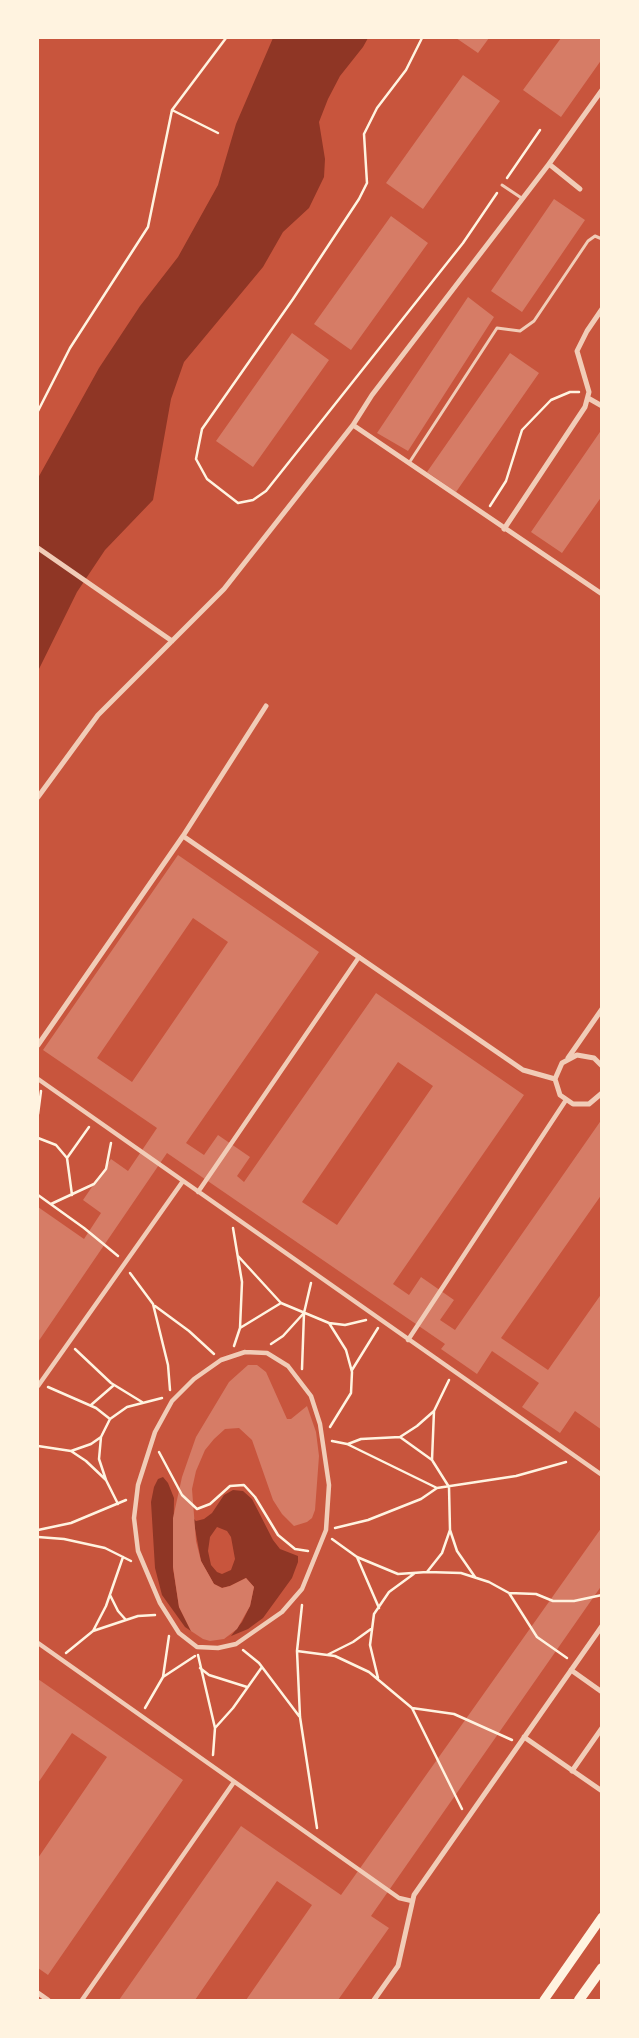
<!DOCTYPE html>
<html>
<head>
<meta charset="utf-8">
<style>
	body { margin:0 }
	#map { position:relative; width:639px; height:2038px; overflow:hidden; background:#c8553d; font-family:"IBM Plex Sans",sans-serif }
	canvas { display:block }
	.frame { position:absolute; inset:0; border:39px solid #fff3e0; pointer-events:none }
</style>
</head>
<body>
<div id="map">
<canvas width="639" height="2038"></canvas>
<div class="frame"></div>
</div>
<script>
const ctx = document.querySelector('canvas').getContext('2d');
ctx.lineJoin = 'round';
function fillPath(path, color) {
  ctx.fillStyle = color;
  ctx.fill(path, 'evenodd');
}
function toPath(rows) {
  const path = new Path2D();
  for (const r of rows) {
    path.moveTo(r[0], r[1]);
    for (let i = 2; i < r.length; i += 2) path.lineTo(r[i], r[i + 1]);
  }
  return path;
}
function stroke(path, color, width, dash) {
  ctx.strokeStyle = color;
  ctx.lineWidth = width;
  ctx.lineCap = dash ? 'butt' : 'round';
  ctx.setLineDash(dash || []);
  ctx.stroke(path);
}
const water = toPath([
	[273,38,368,38,363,47,340,76,328,99,319,122,325,159,324,177,309,208,283,232,263,267,184,362,171,399,153,500,105,550,77,592,38,671,38,478,99,368,140,306,178,257,218,185,236,124],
	[163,1477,168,1483,174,1498,173,1568,179,1607,191,1631,185,1627,162,1595,155,1568,151,1502,154,1487,158,1479],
	[233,1490,243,1491,252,1499,273,1540,280,1549,298,1556,298,1562,292,1578,263,1618,248,1629,224,1639,231,1636,242,1622,250,1606,254,1587,246,1578,230,1586,222,1588,214,1584,201,1561,193,1518,196,1521,204,1519,212,1513,224,1495],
	[217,1527,227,1531,231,1537,235,1559,231,1570,222,1574,217,1572,211,1565,208,1551,210,1537]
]);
const building = toPath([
	[456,38,489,38,478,53],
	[561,38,602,38,602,59,561,117,523,90],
	[463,75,500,101,423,209,386,183],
	[554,199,585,220,522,312,491,291],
	[391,216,428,243,351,350,314,324],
	[468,297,494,317,408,451,377,433],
	[292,333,329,360,253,467,216,441],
	[510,353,539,373,456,492,427,472],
	[602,429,602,496,562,553,531,532],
	[178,855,319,952,186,1143,204,1155,218,1135,250,1157,237,1176,244,1182,376,993,524,1095,393,1284,409,1295,421,1277,454,1300,440,1320,455,1330,602,1119,602,1194,501,1338,548,1370,602,1293,602,1430,575,1411,560,1433,522,1407,539,1383,492,1351,477,1374,441,1349,445,1344,167,1153,38,1342,38,1207,84,1239,101,1213,83,1200,111,1159,128,1171,157,1128,43,1050],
	[193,918,228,942,132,1082,97,1058],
	[398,1062,433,1086,337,1225,302,1202],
	[248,1365,257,1365,266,1372,287,1419,291,1419,307,1406,316,1432,319,1456,315,1510,312,1518,307,1522,294,1526,282,1514,273,1500,252,1440,239,1428,225,1429,214,1439,205,1450,196,1471,192,1489,196,1541,201,1561,214,1584,222,1588,230,1586,246,1578,254,1587,250,1606,237,1629,224,1639,210,1641,203,1639,191,1631,179,1607,173,1567,173,1518,182,1477,196,1437,229,1382],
	[602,1527,602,1585,371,1916,389,1928,338,2000,246,2000,312,1905,277,1881,195,2000,119,2000,241,1826,341,1895],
	[38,1679,183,1780,48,1975,38,1968,38,1858,107,1757,72,1733,38,1783]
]);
const path = toPath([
	[422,38,406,70,377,108,364,134,367,183,359,199,293,299,202,429,196,459,207,479,238,503,253,500,266,491,463,243,497,193],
	[172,110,218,133],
	[507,178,540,130],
	[38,411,70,348,148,227,172,110,226,38],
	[490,506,506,481,522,430,551,400,570,392,579,392],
	[38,1114,41,1091],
	[38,1138,56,1145,67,1158,72,1195],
	[67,1158,89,1127],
	[38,1195,84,1228,118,1256],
	[51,1204,94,1184,106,1169,111,1143],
	[233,1228,242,1282,240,1328,234,1346],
	[238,1256,281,1303,329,1323,346,1350,352,1372,351,1393,330,1427],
	[130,1273,153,1304,168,1365,170,1390],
	[155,1306,189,1331,214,1354],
	[329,1323,345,1325,366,1320],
	[240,1328,281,1303],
	[271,1344,283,1336,303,1314],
	[75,1349,111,1383,142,1402],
	[302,1369,304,1313,311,1283],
	[352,1370,378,1328],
	[48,1387,96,1408,110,1419],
	[91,1405,114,1385],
	[400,1437,417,1426,434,1411],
	[332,1441,347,1444,437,1488],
	[348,1444,361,1439,400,1437,432,1460,449,1487,450,1530,442,1553,427,1572],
	[38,1446,71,1451,86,1461,106,1480,118,1504],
	[71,1451,91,1444,101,1437],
	[159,1452,182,1495,197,1509,210,1504,230,1486,244,1485,255,1497,278,1535,295,1549,308,1551],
	[432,1460,434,1411,449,1380],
	[106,1480,99,1459,101,1437,110,1419,127,1407,162,1398],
	[335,1528,368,1520,421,1499,437,1488,516,1476,566,1462],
	[38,1530,71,1523,126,1500],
	[450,1530,457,1551,475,1577],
	[38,1537,64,1539,105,1548,131,1561],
	[332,1539,357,1557,398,1574,427,1572,461,1573,489,1582,509,1593,537,1637,567,1658],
	[357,1557,379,1608],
	[509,1593,536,1594,553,1601,574,1601,602,1595],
	[110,1595,118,1611,126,1620],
	[302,1605,297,1651,300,1717,317,1828],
	[93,1631,106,1606,123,1557],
	[243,1650,259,1663,299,1716],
	[297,1651,335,1656,369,1672,412,1708,454,1714,512,1740],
	[66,1653,93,1631,138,1616,155,1615],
	[198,1655,215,1728,213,1755],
	[327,1655,353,1642,371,1629],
	[200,1668,209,1675,247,1687],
	[163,1677,195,1656],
	[378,1678,370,1645,374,1614,389,1592,415,1573],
	[145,1708,163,1677,169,1636],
	[412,1708,462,1809],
	[215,1728,233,1708,262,1667]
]);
const service = toPath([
	[502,185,523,199],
	[409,463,497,328,520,331,534,321,588,241,595,236,602,239]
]);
const pedestrian = toPath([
	[38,1079,602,1475],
	[198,1192,359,957],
	[408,1340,566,1100],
	[245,1352,267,1353,288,1366,311,1396,320,1424,329,1485,326,1530,302,1589,282,1612,236,1644,218,1648,197,1647,179,1633,160,1603,138,1551,134,1518,138,1485,155,1432,172,1401,194,1379,221,1360,245,1352],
	[38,1386,183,1181],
	[38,1643,399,1898,412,1901],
	[82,2000,234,1782]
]);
const minor = toPath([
	[549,164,372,395,353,425,602,594],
	[580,189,549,164,602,90],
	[588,398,602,406],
	[504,529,585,407,589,392,577,351,587,331,602,309],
	[38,548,172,641],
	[38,797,98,715,224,589,353,425],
	[183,836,523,1070,555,1079],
	[38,1045,183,836,266,706],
	[568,1058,602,1009],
	[602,1066,594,1058,577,1055,562,1063,555,1079,560,1095,573,1104,589,1104,602,1093],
	[571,1670,602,1692],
	[524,1737,602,1791],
	[572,1771,602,1728],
	[38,1993,48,2000],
	[374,2000,398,1966,414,1895,602,1626]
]);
const secondary = toPath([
	[544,2000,602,1917]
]);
const primary = toPath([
	[579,2000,602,1968]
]);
fillPath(water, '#8f3625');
fillPath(building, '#d67c66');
stroke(path, '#fff3e0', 2.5);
stroke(service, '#f1ccb7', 3);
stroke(pedestrian, '#f1ccb7', 4.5);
stroke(minor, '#f1ccb7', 5);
stroke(secondary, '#fff3e0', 9);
stroke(primary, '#fff3e0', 10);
</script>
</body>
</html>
